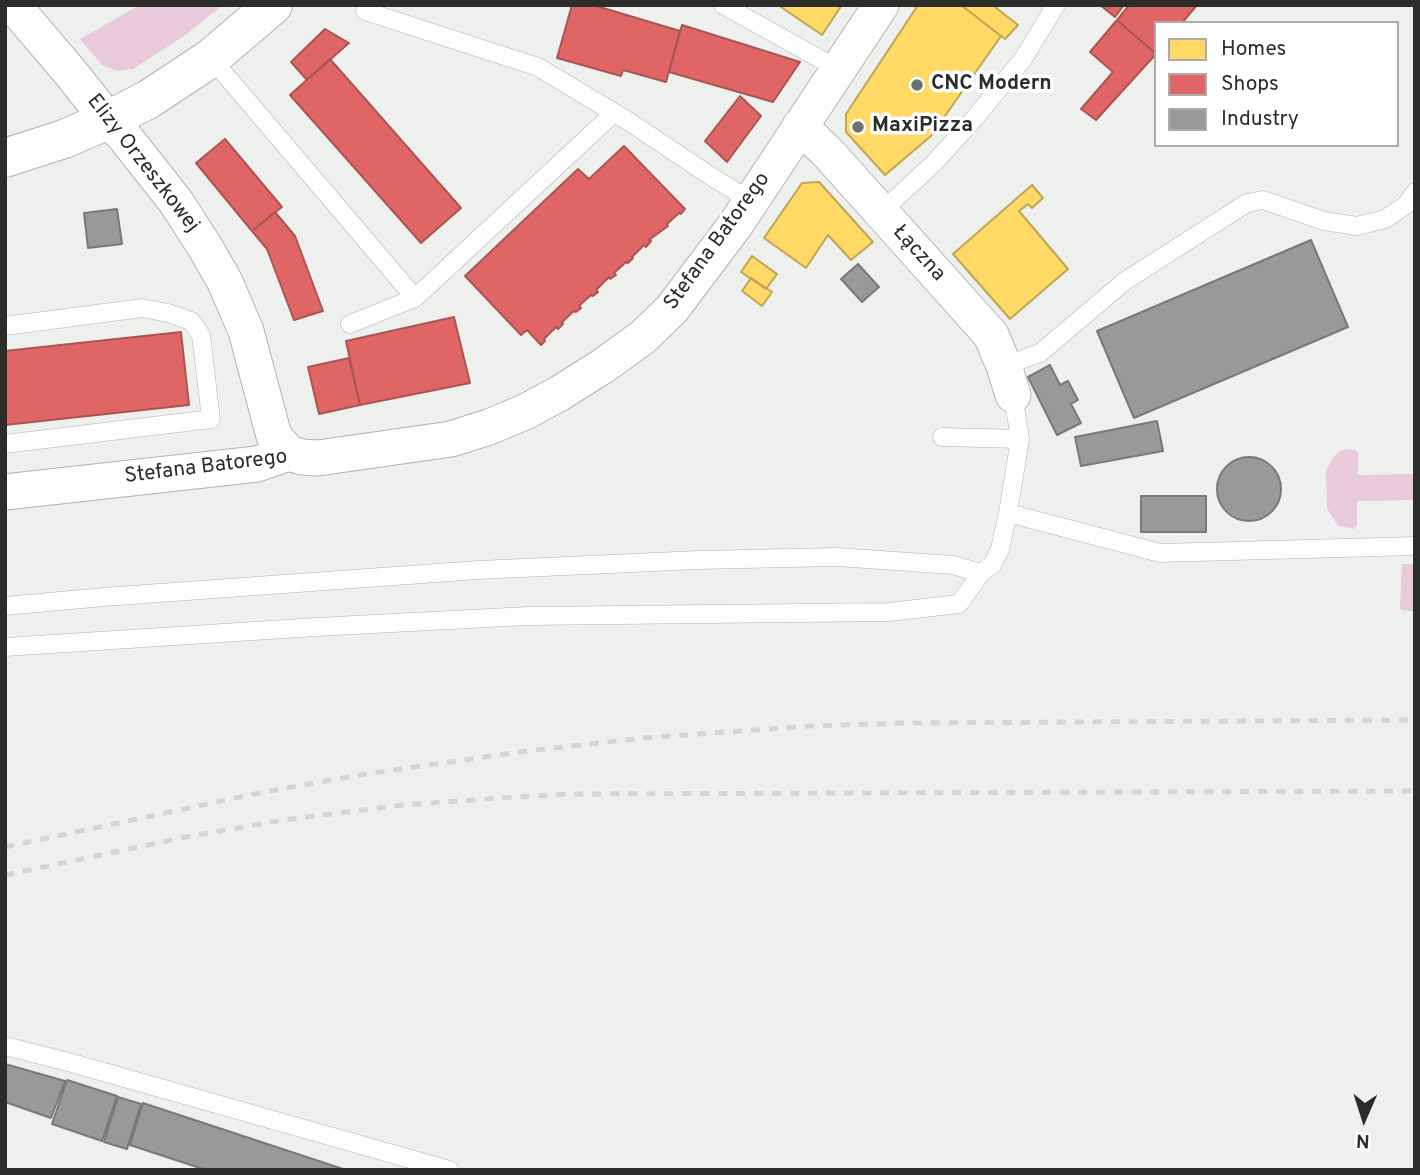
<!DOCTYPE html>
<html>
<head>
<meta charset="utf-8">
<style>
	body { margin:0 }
	#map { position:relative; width:1420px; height:1175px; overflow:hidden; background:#eef0ed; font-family:Overpass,sans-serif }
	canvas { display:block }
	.frame { position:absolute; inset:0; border:7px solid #2b2d2b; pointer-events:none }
	.legend { position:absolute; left:1154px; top:21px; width:245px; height:126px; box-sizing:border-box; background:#fff; border:2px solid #aaabaa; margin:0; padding:9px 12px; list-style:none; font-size:21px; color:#2b2d2b }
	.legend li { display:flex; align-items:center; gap:14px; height:35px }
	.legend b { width:35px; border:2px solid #aaabaa }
	.north { position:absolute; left:1329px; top:1084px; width:70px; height:70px; -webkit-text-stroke:5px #fff; paint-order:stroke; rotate:183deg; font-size:19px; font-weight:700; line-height:28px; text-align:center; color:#2b2d2b }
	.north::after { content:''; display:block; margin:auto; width:24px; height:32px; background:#2b2d2b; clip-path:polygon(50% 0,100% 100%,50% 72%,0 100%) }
</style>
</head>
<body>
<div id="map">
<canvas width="1420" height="1175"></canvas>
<div class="frame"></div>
<ul class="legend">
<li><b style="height:19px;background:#ffd966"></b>Homes</li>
<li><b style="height:19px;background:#e06666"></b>Shops</li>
<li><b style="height:19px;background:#999"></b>Industry</li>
</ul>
<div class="north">N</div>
</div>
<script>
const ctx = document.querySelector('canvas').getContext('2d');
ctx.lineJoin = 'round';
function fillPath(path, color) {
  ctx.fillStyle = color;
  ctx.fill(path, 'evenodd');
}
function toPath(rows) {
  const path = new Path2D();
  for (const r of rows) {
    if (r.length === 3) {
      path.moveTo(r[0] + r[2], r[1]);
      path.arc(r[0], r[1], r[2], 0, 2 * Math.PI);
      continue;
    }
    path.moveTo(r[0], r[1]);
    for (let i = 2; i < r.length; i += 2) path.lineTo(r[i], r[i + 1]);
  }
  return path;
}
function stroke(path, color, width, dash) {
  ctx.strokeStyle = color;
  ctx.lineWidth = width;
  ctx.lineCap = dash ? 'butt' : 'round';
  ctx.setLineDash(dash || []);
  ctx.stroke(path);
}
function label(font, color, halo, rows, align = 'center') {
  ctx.font = font + ' Overpass,sans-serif';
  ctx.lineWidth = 7;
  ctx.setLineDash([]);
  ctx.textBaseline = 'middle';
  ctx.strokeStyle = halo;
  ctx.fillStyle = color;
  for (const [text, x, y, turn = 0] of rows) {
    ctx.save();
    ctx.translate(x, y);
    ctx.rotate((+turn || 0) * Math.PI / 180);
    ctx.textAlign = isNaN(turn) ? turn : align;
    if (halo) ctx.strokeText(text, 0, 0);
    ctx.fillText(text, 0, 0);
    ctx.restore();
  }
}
const green = toPath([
	[140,5,223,5,184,36,133,69,118,71,102,65,80,39],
	[1348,449,1355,450,1358,452,1358,475,1415,474,1415,500,1357,501,1357,525,1354,529,1339,526,1332,517,1327,508,1326,471,1333,457,1340,451],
	[1402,564,1415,564,1415,612,1402,610,1400,608]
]);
const homes = toPath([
	[778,5,842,5,822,35,778,5],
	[918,5,961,5,1001,36,931,136,885,175,846,132,846,114,918,5],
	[961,5,997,5,995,7,1018,25,1005,39,961,5],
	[819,182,873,242,851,260,828,235,806,268,764,238,802,183,819,182],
	[1032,185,1043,198,1032,208,1028,204,1019,211,1068,269,1010,319,953,254,1032,185],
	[752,256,777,274,766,289,741,272,752,256],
	[751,278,772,292,762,306,742,291,751,278]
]);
const shops = toPath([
	[572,5,593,5,680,31,666,82,623,70,621,76,557,58,572,5],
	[1100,5,1124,5,1115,17,1100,5],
	[1129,5,1197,5,1182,23,1156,23,1156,54,1117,20,1129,5],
	[1117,20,1156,54,1096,120,1081,109,1113,72,1090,52,1117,20],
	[682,25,800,62,773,102,669,72,682,25],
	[325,29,349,43,307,80,291,62,325,29],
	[330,59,461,208,421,243,290,95,330,59],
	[740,96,761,116,727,162,705,141,740,96],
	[225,139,282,207,252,231,196,163,225,139],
	[624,146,685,209,681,214,679,213,667,224,668,226,649,240,651,241,646,247,644,245,632,257,633,258,628,263,626,262,614,273,616,275,610,279,609,277,596,290,598,292,593,296,591,295,579,306,581,308,576,312,574,311,562,322,563,324,558,329,556,327,544,339,545,341,541,345,527,330,521,335,465,276,578,169,589,179,624,146],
	[275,212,295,236,323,311,294,320,267,249,252,231,275,212],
	[454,317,470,383,360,405,346,341,454,317],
	[181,332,189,405,5,425,5,351,181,332],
	[349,358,360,405,319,414,308,367,349,358]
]);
const industry = toPath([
	[117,209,122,244,88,248,84,213,117,209],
	[1311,240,1348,327,1134,418,1097,331,1311,240],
	[858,264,879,287,862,302,841,279,858,264],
	[1050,365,1060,385,1068,381,1078,400,1071,404,1081,423,1057,435,1028,377,1050,365],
	[1157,421,1163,451,1081,466,1075,437,1157,421],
	[1249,489,32],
	[1141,496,1206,496,1206,532,1141,532,1141,496],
	[5,1064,65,1081,51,1118,5,1102,5,1064],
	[67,1080,117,1096,102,1141,52,1124,67,1080],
	[118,1097,141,1104,127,1149,104,1142,118,1097],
	[143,1103,346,1170,206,1170,130,1145,143,1103]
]);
const service = toPath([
	[723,5,838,69],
	[365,11,538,67,628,121,715,179,732,189,750,202],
	[211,58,415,298],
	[881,212,934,163,974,119,1023,59,1056,5],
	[350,324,415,298,614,113],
	[5,326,142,308,168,313,191,321,201,335,211,419,5,444],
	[1004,366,1040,353,1125,281,1247,203,1263,200,1324,221,1357,226,1385,219,1406,205,1415,192],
	[942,437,1020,439],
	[1008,513,1160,553,1415,546],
	[5,606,104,597,478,570,698,560,837,557,953,565,981,573,993,564,1000,549,1008,513,1020,439,1013,395],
	[5,647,316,627,528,616,889,612,959,604,981,573],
	[5,1046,72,1063,449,1170]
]);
const minor = toPath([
	[13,5,70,72,108,120,124,136,176,202,205,247,225,282,246,331,274,436,289,453],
	[800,126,829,154,991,335,1004,366,1013,395],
	[5,492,257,464,289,453,302,457,318,458,451,439,489,427,525,412,560,393,603,366,643,337,672,309,736,224,881,5]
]);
const tertiary = toPath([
	[5,158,64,139,108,120,149,99,211,58,273,5]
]);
const rail = toPath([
	[5,847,264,792,366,774,527,751,643,738,810,726,906,723,1415,720],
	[5,875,191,836,283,820,403,805,514,797,570,794,1415,791]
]);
const markers = [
	[917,85,7,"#6f716f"],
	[858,127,7,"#6f716f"]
];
const poiNames = [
	["CNC Modern",931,85],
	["MaxiPizza",872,127]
];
const streetNames = [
	["Elizy Orzeszkowej",142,164,52],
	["Stefana Batorego",718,242,-54],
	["Łączna",918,254,48],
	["Stefana Batorego",206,468,-7]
];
fillPath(green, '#e8cadb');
fillPath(homes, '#ffd966');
stroke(homes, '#bfa554', 2);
fillPath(shops, '#e06666');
stroke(shops, '#aa5554', 2);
fillPath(industry, '#999');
stroke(industry, '#787978', 2);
stroke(service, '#b3b4b2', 19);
stroke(minor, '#b3b4b2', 37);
stroke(tertiary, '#b3b4b2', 40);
stroke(service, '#fcfdfc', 18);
stroke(minor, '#fcfdfc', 35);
stroke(tertiary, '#fcfdfc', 38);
stroke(rail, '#d4d6d4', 5, [9, 9]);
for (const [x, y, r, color] of markers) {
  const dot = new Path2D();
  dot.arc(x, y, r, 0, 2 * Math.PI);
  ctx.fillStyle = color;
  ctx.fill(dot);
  stroke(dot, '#fff', 2.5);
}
label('bold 21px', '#2b2d2b', '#fff', poiNames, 'left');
label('21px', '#2b2d2b', '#fff', streetNames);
</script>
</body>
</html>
